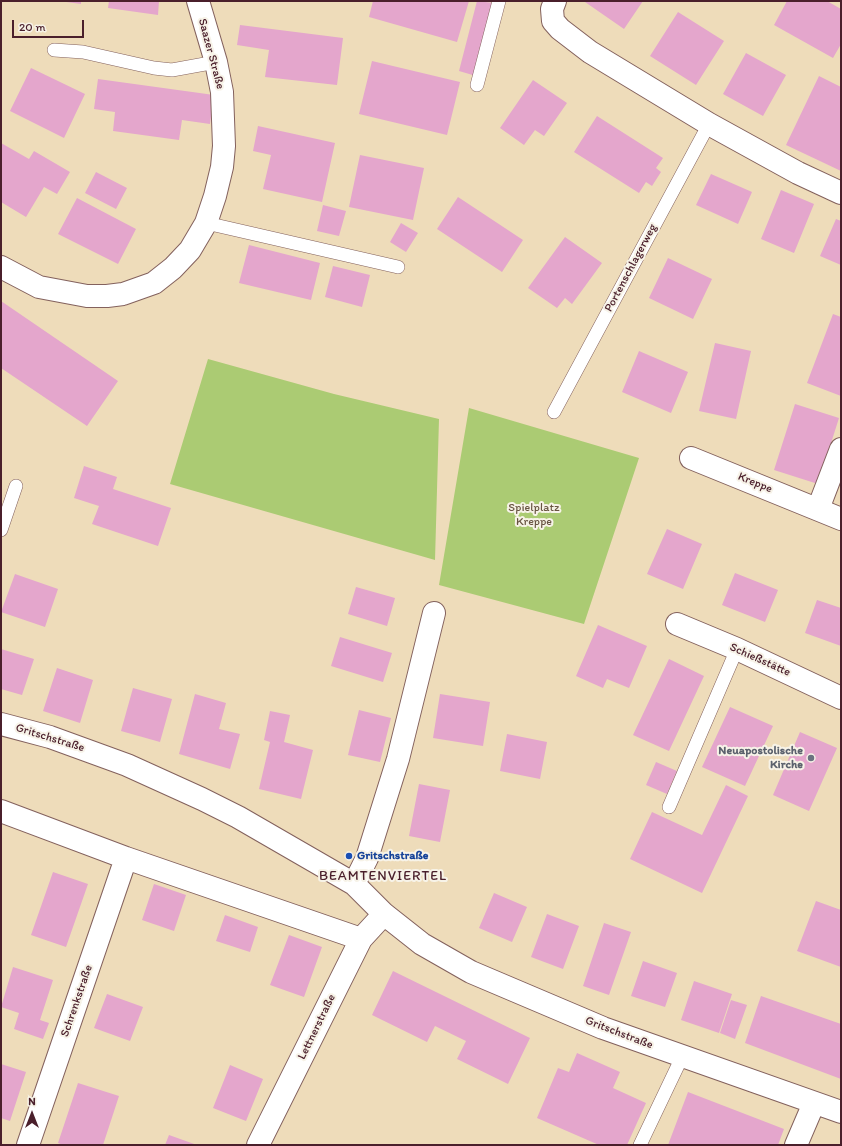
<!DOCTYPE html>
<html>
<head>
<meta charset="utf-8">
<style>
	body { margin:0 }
	#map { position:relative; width:842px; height:1146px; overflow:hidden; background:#eedcba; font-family:Itim,sans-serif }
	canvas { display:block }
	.frame { position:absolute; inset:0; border:2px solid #4a1f2b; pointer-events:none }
	.north { position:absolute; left:12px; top:1094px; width:40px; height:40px; -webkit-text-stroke:3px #f7f3e8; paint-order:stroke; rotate:0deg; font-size:11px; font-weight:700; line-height:16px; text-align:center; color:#4a1f2b }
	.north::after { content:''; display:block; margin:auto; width:14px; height:18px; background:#4a1f2b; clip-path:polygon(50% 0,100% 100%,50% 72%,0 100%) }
	.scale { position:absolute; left:12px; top:20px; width:72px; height:18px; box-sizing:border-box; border:2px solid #4a1f2b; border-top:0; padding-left:5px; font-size:12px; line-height:14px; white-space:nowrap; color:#4a1f2b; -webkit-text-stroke:3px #f7f3e8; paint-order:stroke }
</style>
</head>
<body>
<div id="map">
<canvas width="842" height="1146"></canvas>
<div class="frame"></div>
<div class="north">N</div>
<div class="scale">20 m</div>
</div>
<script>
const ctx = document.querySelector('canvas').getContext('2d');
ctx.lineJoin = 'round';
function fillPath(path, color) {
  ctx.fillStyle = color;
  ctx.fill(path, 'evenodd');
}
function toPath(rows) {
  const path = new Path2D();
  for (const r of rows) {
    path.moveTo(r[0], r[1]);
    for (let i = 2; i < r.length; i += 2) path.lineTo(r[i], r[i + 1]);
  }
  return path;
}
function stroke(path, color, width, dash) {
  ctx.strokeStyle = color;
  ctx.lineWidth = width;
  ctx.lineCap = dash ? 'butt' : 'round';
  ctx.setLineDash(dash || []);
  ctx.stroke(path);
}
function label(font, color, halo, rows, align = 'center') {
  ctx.font = font + ' Itim,sans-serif';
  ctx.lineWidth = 4;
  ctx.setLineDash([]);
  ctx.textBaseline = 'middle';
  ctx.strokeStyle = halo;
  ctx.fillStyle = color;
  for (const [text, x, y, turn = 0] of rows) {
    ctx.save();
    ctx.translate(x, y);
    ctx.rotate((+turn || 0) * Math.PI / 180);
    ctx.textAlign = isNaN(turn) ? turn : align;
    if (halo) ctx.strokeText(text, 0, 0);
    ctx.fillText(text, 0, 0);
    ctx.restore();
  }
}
const green = toPath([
	[208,359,334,394,439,419,435,560,170,484],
	[469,408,639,458,584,624,439,585]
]);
const building = toPath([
	[59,1,81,1,81,4],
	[109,1,159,1,158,15,108,8],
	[373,1,469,1,457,42,369,17],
	[477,1,494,3,476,76,459,71],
	[586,1,643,1,624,29,585,2],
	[787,1,827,1,841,9,841,44,833,58,774,25],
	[678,12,724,41,696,85,650,56],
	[240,25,343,38,337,85,265,77,269,50,237,45],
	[746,53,786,75,763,116,723,94],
	[372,61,460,82,447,135,359,114],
	[31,68,85,94,64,138,10,111],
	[819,76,841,87,841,171,786,145],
	[98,79,214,95,210,124,182,120,179,140,113,131,115,112,94,109],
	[533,80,567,103,544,136,535,130,524,145,500,128],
	[597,116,663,158,656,168,661,172,652,186,646,182,639,193,574,152],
	[258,126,335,143,322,202,263,189,271,155,253,151],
	[1,143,29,159,34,151,70,172,57,194,44,187,26,217,1,202],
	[360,155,424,168,413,220,349,207],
	[96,172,127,188,116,209,85,193],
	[711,174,752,192,738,224,696,205],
	[781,190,814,204,794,253,761,239],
	[458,197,523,240,502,272,437,229],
	[77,198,136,229,118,264,58,234],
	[323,205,346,211,339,236,317,231],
	[836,219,841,221,841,265,820,256],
	[401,223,418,233,406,252,390,242],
	[565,237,602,263,572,304,565,298,557,308,528,288],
	[249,245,320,263,311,300,239,283],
	[668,258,712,279,693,319,649,298],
	[333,266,370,275,362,307,325,297],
	[1,301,118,381,87,426,1,368],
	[833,314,841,317,841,396,807,383],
	[715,343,751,351,736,419,699,411],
	[639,351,688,372,671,413,622,392],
	[795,404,839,418,818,484,774,470],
	[84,466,117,477,113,489,171,508,158,546,92,524,99,506,74,498],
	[667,529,702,544,683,589,647,574],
	[735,573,778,590,765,622,722,605],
	[15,574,58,589,45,627,1,612],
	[356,587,395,598,387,626,348,614],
	[817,600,841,608,841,646,805,633],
	[598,625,647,646,629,688,607,679,603,688,576,676],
	[340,637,392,653,383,682,331,666],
	[1,649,34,659,22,695,1,689],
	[669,659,704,676,669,751,633,735],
	[57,668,93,680,80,723,43,711],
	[133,688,172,699,160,742,121,731],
	[195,694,226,703,219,729,240,734,230,769,179,754],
	[440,694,490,702,483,746,433,738],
	[730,707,773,726,745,786,702,767],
	[359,710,391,718,380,762,348,755],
	[270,711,290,715,284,742,313,750,301,799,259,789,270,742,264,740],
	[800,732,837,748,809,811,773,795],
	[507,734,547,742,540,779,500,771],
	[656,762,677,771,667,794,646,785],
	[419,784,450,790,440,842,409,836],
	[726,785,748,796,702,893,630,859,652,812,702,835],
	[53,872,88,884,66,947,31,935],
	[154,884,186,895,174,931,142,920],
	[494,893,527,907,512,942,479,928],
	[816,901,841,910,841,967,797,951],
	[547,914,579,926,563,969,531,957],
	[225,915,258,927,250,952,216,941],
	[604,923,631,932,609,995,583,986],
	[289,935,322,947,304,997,270,985],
	[643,961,677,973,665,1007,631,996],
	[13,967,53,980,40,1020,49,1023,43,1039,14,1029,19,1013,1,1007],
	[393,971,530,1038,508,1084,457,1059,466,1041,435,1026,427,1042,372,1015],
	[694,981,732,994,719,1033,681,1020],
	[107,994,143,1007,130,1041,94,1028],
	[761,996,841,1024,841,1079,745,1043],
	[731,1000,747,1005,735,1039,720,1033],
	[577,1053,620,1072,613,1088,646,1103,627,1145,599,1145,537,1118,558,1068,569,1072],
	[1,1064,26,1072,10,1121,1,1118],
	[230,1065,263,1079,246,1121,213,1108],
	[78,1083,119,1096,103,1145,63,1145,58,1143],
	[688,1092,784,1129,778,1145,668,1145],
	[169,1135,197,1145,165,1145]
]);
const service = toPath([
	[54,50,83,52,154,68,172,70,216,62],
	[477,85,499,1],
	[206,223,398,267],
	[554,412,709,124],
	[1,530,16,486],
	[669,807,737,649],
	[640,1145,682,1057]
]);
const minor = toPath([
	[555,1,552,9,553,21,560,29,590,52,709,124,798,173,841,193],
	[1,267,39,287,87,296,107,296,123,294,154,283,173,268,190,250,206,223,215,196,222,167,224,146,222,92,216,62,198,1],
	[691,458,841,519],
	[818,509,841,449],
	[677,624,737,649,841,698],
	[1,724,50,737,127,765,202,799,238,817,354,884,384,914,422,944,471,972,603,1028,841,1112],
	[1,811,126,858,361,939],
	[354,884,367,858,398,759,434,613],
	[28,1145,126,858],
	[258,1145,361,939,384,914],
	[796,1145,814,1103]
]);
const markers = [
	[811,758,4,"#6b7280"],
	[349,856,4,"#1a4fb4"]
];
const streetNames = [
	["Saazer Straße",211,54,75],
	["Portenschlagerweg",631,268,-62],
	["Kreppe",755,483,22],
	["Schießstätte",760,660,24],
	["Gritschstraße",50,738,17],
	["Schrenkstraße",77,1001,-71],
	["Lettnerstraße",317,1027,-64],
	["Gritschstraße",619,1033,21]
];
const parkNames = [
	["Spielplatz",534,508],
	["Kreppe",534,522]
];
const worshipNames = [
	["Neuapostolische",803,751],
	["Kirche",803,765]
];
const transitNames = [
	["Gritschstraße",357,856]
];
const quarterNames = [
	["BEAMTENVIERTEL",383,876]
];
fillPath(green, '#abcb73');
fillPath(building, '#e4a6cc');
stroke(service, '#83615d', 14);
stroke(minor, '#83615d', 24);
stroke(service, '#fff', 13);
stroke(minor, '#fff', 22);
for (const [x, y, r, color] of markers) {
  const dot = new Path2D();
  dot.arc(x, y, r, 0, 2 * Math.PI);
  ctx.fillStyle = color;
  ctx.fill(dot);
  stroke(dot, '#f7f3e8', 1.5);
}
label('12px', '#4a1f2b', '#f7f3e8', streetNames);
label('12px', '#675341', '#f7f3e8', parkNames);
label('bold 12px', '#5b616d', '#f7f3e8', worshipNames, 'right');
label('bold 12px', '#164399', '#f7f3e8', transitNames, 'left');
ctx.letterSpacing = '1px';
label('14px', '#4a1f2b', '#f7f3e8', quarterNames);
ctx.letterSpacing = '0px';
</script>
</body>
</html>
